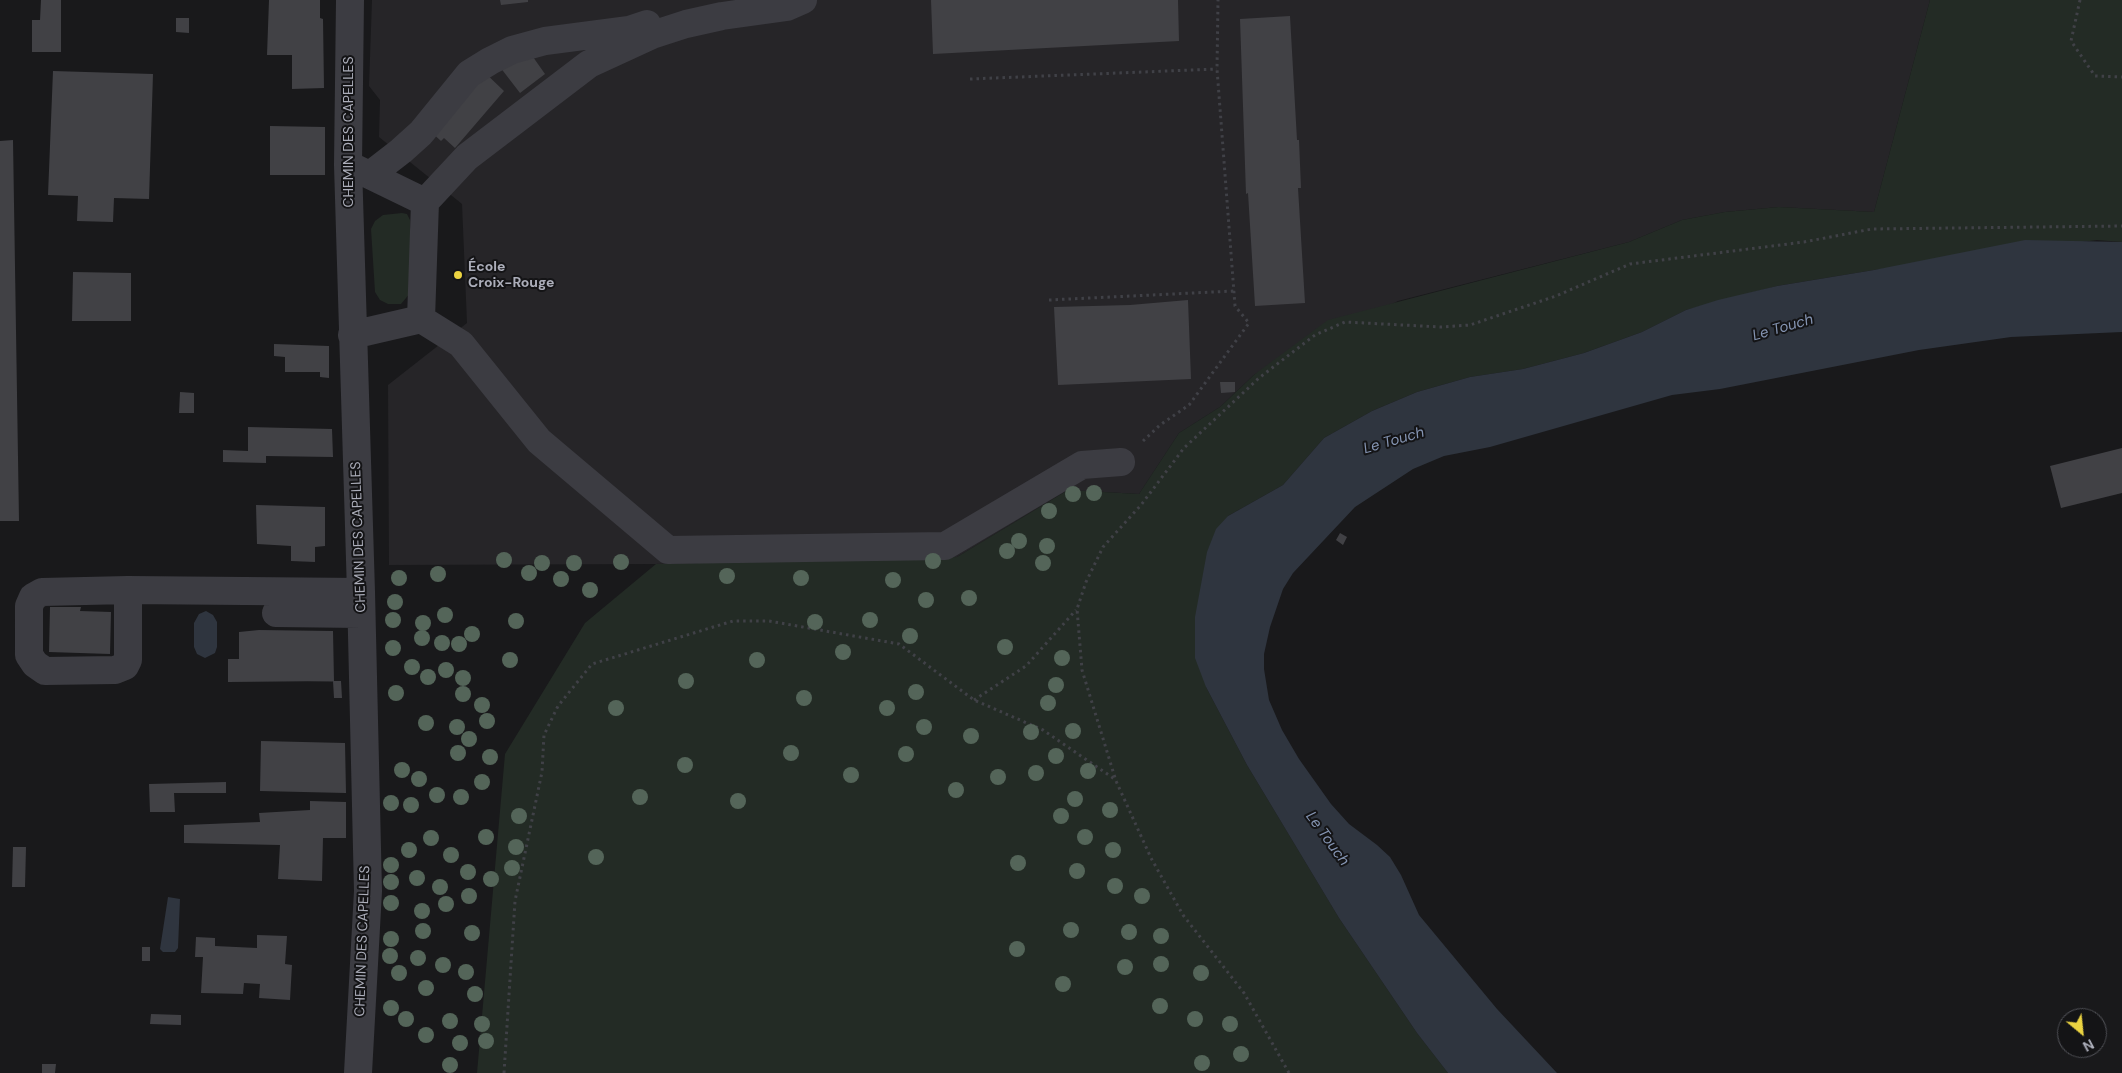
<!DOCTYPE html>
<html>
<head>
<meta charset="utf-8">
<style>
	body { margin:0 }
	#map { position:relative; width:2122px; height:1073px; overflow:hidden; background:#19191b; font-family:"DM Sans",sans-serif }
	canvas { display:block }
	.north { position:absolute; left:2057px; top:1008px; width:50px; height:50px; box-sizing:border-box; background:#141416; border:1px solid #515258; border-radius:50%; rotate:152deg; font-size:14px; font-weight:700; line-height:20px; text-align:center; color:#acaeba }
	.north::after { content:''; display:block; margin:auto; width:18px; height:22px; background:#ebd341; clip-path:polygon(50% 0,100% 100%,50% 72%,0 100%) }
</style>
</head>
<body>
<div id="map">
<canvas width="2122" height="1073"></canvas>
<div class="north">N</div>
</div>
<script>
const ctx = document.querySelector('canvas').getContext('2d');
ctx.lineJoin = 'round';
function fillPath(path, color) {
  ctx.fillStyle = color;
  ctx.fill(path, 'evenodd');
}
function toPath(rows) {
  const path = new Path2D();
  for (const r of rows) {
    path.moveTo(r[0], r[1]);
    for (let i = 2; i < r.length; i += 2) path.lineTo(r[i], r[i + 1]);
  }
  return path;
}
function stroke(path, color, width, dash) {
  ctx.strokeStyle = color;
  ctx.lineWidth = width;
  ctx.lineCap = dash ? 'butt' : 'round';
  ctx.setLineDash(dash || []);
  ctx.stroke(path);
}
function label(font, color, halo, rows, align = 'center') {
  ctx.font = font + ' "DM Sans",sans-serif';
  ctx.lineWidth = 4;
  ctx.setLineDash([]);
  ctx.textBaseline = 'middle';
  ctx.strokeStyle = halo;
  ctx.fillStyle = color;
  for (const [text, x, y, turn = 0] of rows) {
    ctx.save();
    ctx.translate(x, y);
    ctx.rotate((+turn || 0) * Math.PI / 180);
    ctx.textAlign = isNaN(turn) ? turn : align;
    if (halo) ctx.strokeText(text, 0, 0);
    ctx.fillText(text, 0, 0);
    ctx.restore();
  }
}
const built = toPath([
	[372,0,1930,0,1874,212,1779,207,1725,212,1682,220,1629,242,1398,301,1255,374,1220,407,1179,433,1139,494,1068,490,957,557,656,564,389,565,388,385,467,323,462,204,379,137,380,100,369,86]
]);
const green = toPath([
	[1930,0,2122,0,2122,242,2097,240,1874,270,1777,286,1686,310,1642,332,1584,353,1523,369,1470,377,1417,392,1372,411,1324,438,1283,485,1228,516,1206,687,1247,765,1339,918,1417,1033,1448,1073,477,1073,505,754,585,623,656,564,957,557,1068,490,1139,494,1179,433,1220,407,1255,374,1328,320,1629,242,1682,220,1725,212,1779,207,1874,212],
	[402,213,407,214,410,220,411,292,401,304,388,304,380,300,375,292,371,229,375,221,383,215]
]);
const water = toPath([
	[2025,240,2122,242,2122,332,2011,337,1919,350,1720,389,1672,395,1490,447,1444,456,1413,469,1355,507,1293,573,1283,589,1270,627,1264,654,1264,669,1269,700,1282,730,1299,759,1331,804,1349,824,1377,845,1390,857,1401,875,1419,915,1497,1009,1557,1073,1448,1073,1417,1033,1339,918,1247,765,1206,687,1195,658,1195,617,1207,552,1216,529,1228,516,1283,485,1324,438,1372,411,1417,392,1470,377,1523,369,1584,353,1642,332,1686,310,1718,300,1777,286,1874,270],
	[206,611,213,615,217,622,217,647,215,653,205,658,197,654,194,647,194,623,199,614],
	[168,897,180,899,178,948,175,952,163,952,160,949]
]);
const building = toPath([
	[41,0,61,0,61,52,32,52,32,20,40,20],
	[269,0,320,0,320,18,323,19,324,88,292,89,292,55,267,55],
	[500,0,528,0,528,2,501,5],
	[931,0,1178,0,1179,41,933,54],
	[1290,16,1297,140,1299,140,1301,188,1298,188,1305,303,1255,306,1248,193,1246,194,1240,19],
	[176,18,189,18,189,33,176,32],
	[526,47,545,74,520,93,500,67],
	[481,69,504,91,455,148,444,138,441,141,428,129],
	[53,71,153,74,149,199,114,198,113,222,77,221,78,196,48,195],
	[270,126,325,127,325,175,270,175],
	[13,140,19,521,0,521,0,141],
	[73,272,131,273,131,321,72,321],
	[1188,300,1191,379,1058,385,1054,307,1130,305],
	[274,344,329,346,329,378,320,377,320,372,285,372,285,357,274,356],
	[1220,382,1235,382,1235,392,1221,393],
	[180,392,194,393,194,413,179,413],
	[248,427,332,429,333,457,266,456,266,463,223,462,223,450,248,451],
	[2122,448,2122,493,2061,508,2050,466],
	[256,505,325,507,325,546,315,547,315,562,291,561,291,546,257,544],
	[1340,533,1347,537,1343,545,1336,540],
	[50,607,81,607,80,611,111,612,110,654,49,652],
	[259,630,333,631,334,681,228,682,228,659,239,659,239,632],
	[333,681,341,681,342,698,334,698],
	[261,741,345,743,346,793,260,791],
	[226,782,226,793,174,793,175,812,150,812,149,784],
	[310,801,346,802,346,838,323,838,322,881,278,879,280,845,184,843,184,825,260,822,259,813,310,810],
	[13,847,26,847,25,887,12,887],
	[257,935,287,936,285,964,292,965,290,1000,259,998,260,984,244,983,243,994,201,993,203,957,195,957,196,937,215,938,215,946,257,948],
	[142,947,150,947,150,961,142,961],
	[151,1014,181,1015,181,1025,150,1024],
	[42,1064,56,1064,55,1073,42,1073]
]);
const path = toPath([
	[2080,0,2071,41,2095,76,2122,77],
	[970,79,1217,69],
	[1049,300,1234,291],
	[1143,441,1160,425,1189,405,1249,323,1235,306,1217,69,1218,0],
	[974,700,1026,666,1076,610],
	[504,1073,515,901,542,772,544,735,558,706,592,664,733,621,769,621,899,644,974,700,1043,730,1116,780],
	[1289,1073,1244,993,1183,915,1151,858,1116,781,1082,670,1077,609,1086,582,1103,547,1141,505,1184,448,1259,378,1315,335,1345,322,1441,327,1470,325,1556,296,1630,264,1804,242,1872,229,2122,226]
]);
const minor = toPath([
	[350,0,348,165,361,592,368,891,358,1073],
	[370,175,401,151,421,133,469,74,490,61,512,50,545,41,629,30,647,24],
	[425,202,467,157,589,64,652,35,686,24,722,16,787,7,803,0],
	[421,319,461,344,539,441,668,550,945,546,1082,465,1121,462],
	[352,335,421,319,425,202,355,168],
	[128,590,128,660,125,666,115,670,45,671,35,664,29,655,29,606,33,597,42,592,128,590,361,592],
	[276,613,361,614]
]);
const trees = [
	[1094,493],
	[1073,494],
	[1049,511],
	[1019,541],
	[1047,546],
	[1007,551],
	[504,560],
	[933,561],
	[621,562],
	[542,563],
	[574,563],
	[1043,563],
	[529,573],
	[438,574],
	[727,576],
	[399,578],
	[801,578],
	[561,579],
	[893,580],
	[590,590],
	[969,598],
	[926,600],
	[395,602],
	[445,615],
	[393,620],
	[870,620],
	[516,621],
	[815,622],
	[423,623],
	[472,634],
	[910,636],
	[422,638],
	[442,643],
	[459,644],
	[1005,647],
	[393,648],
	[843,652],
	[1062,658],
	[510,660],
	[757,660],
	[412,667],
	[446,670],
	[428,677],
	[463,678],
	[686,681],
	[1056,685],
	[916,692],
	[396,693],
	[463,694],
	[804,698],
	[1048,703],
	[482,705],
	[616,708],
	[887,708],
	[487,721],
	[426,723],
	[457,727],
	[924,727],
	[1073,731],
	[1031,732],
	[971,736],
	[469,739],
	[458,753],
	[791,753],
	[906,754],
	[1056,756],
	[490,757],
	[685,765],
	[402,770],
	[1088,771],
	[1036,773],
	[851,775],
	[998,777],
	[419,779],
	[482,782],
	[956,790],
	[437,795],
	[461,797],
	[640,797],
	[1075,799],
	[738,801],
	[391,803],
	[411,805],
	[1110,810],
	[519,816],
	[1061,816],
	[486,837],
	[1085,837],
	[431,838],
	[516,847],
	[409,850],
	[1113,850],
	[451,855],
	[596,857],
	[1018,863],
	[391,865],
	[512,868],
	[1077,871],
	[468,872],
	[417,878],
	[491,879],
	[391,882],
	[1115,886],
	[440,887],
	[469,896],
	[1142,896],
	[391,903],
	[446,904],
	[422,911],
	[1071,930],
	[423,931],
	[1129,932],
	[472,933],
	[1161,936],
	[391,939],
	[1017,949],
	[390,956],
	[418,958],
	[1161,964],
	[443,965],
	[1125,967],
	[466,972],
	[399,973],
	[1201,973],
	[1063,984],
	[426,988],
	[475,994],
	[1160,1006],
	[391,1008],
	[406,1019],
	[1195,1019],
	[450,1021],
	[482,1024],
	[1230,1024],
	[426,1035],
	[486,1041],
	[460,1043],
	[1241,1054],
	[1202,1063],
	[450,1065]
];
const markers = [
	[458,275,5,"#ebd341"]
];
const streetNames = [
	["CHEMIN DES CAPELLES",349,132,-90],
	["CHEMIN DES CAPELLES",359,537,-92],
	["CHEMIN DES CAPELLES",363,941,-88]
];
const poiNames = [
	["École",468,267],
	["Croix-Rouge",468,283]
];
const waterNames = [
	["Le Touch",1783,328,-16],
	["Le Touch",1394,441,-16],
	["Le Touch",1327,839,54]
];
fillPath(built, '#262528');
fillPath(green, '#232b25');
fillPath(water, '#2f353f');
fillPath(building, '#414145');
stroke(path, '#404147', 3, [2.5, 4]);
stroke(minor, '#3c3c42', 28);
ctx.fillStyle = '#546559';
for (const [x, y] of trees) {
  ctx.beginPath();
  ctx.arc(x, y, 8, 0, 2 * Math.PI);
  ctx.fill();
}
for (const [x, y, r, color] of markers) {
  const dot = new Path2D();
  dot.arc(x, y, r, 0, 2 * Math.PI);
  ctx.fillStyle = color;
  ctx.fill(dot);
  stroke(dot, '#141416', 2);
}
label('14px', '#acaeba', '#141416', streetNames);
label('bold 14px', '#acaeba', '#141416', poiNames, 'left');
label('italic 15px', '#8595b3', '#141416', waterNames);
</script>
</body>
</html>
